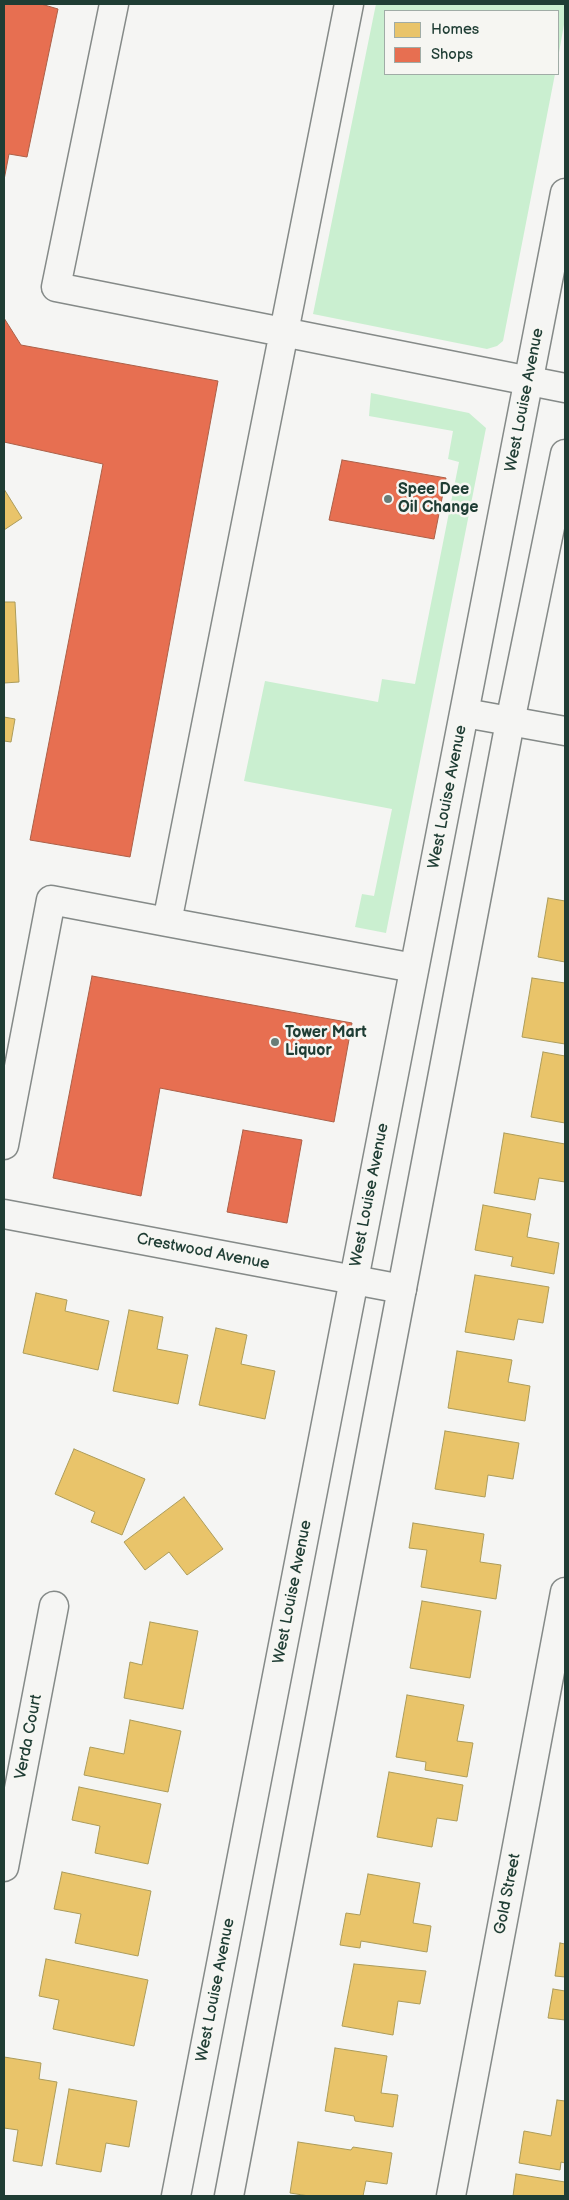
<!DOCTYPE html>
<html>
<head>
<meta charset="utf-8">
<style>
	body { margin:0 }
	#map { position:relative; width:569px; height:2200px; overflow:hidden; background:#f5f5f3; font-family:"Balsamiq Sans",sans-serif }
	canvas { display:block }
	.frame { position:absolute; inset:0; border:5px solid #1f3d34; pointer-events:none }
	.legend { position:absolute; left:384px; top:10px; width:175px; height:65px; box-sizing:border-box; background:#f6f6f2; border:1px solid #a0aca6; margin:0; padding:6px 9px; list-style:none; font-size:15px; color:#1f3d34 }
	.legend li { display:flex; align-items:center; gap:10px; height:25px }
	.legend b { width:25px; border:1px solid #a0aca6 }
</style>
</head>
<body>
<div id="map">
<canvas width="569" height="2200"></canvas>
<div class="frame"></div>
<ul class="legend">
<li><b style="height:14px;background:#e9c46a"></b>Homes</li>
<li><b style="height:14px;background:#e76f51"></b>Shops</li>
</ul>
</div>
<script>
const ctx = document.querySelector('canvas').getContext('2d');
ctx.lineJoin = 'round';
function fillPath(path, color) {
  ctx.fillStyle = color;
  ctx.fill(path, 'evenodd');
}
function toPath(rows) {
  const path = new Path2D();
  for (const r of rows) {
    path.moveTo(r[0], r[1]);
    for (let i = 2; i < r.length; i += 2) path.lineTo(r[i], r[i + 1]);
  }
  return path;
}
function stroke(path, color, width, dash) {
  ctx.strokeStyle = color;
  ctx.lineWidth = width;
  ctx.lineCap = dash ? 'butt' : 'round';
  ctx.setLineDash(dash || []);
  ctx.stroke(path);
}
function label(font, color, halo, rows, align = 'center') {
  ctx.font = font + ' "Balsamiq Sans",sans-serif';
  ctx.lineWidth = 5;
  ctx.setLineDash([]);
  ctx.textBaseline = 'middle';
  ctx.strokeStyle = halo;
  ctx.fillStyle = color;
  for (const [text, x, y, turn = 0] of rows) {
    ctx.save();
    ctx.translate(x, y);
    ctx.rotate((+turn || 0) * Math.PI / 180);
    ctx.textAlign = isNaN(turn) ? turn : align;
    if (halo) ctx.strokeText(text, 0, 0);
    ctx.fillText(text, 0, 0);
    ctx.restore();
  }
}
const green = toPath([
	[376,4,565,4,565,19,558,58,558,11,385,11,385,74,555,74,503,341,497,346,487,349,313,314],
	[371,393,469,413,486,428,386,933,355,927,362,894,374,896,392,809,244,781,265,681,378,702,382,679,415,684,459,462,448,459,453,431,369,416]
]);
const homes = toPath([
	[4,489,22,518,4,530,4,489],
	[4,602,15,602,19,682,4,683,4,602],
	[4,717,15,719,11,742,4,741,4,717],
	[548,898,565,901,565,962,538,957,548,898],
	[532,978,565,983,565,1044,522,1037,532,978],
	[543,1052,565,1056,565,1123,531,1117,543,1052],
	[504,1133,565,1144,565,1182,539,1178,535,1200,494,1193,504,1133],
	[483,1205,531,1214,527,1237,559,1243,554,1274,511,1266,513,1257,475,1250,483,1205],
	[475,1275,549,1287,543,1323,518,1319,514,1340,465,1332,475,1275],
	[36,1293,67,1300,65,1311,109,1321,98,1370,23,1353,36,1293],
	[129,1310,163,1317,157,1349,188,1355,178,1404,113,1391,129,1310],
	[216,1328,247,1335,241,1364,275,1371,265,1419,199,1405,216,1328],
	[457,1351,512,1360,508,1382,530,1386,525,1421,448,1408,457,1351],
	[445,1431,519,1443,513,1479,488,1475,485,1497,435,1489,445,1431],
	[74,1449,145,1479,122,1535,91,1522,95,1512,55,1494,74,1449],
	[184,1497,223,1549,187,1575,169,1552,145,1570,124,1542,184,1497],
	[413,1523,484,1534,480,1562,501,1565,496,1599,421,1587,427,1550,409,1548,413,1523],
	[422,1601,481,1611,470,1678,410,1668,422,1601],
	[150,1622,198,1631,183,1709,124,1698,130,1662,142,1665,150,1622],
	[407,1695,464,1705,457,1741,473,1743,467,1777,425,1770,426,1762,396,1757,407,1695],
	[130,1720,181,1731,168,1792,84,1775,90,1747,124,1754,130,1720],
	[389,1772,463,1785,457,1821,437,1818,432,1847,377,1837,389,1772],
	[79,1787,161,1804,148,1864,95,1853,100,1826,72,1820,79,1787],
	[62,1872,151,1891,138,1956,75,1943,81,1914,54,1909,62,1872],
	[368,1874,420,1883,413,1923,431,1926,427,1952,361,1941,360,1948,340,1945,346,1913,360,1915,368,1874],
	[560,1943,565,1944,565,1977,555,1976,560,1943],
	[46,1959,148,1980,134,2046,53,2029,59,2000,39,1996,46,1959],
	[354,1964,426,1971,420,2004,398,2001,393,2035,342,2026,354,1964],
	[553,1989,565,1991,565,2020,548,2018,553,1989],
	[335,2048,387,2056,381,2093,398,2095,393,2127,355,2121,354,2116,325,2111,335,2048],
	[4,2057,41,2063,39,2079,57,2082,42,2166,13,2161,18,2130,4,2128,4,2057],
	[69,2089,137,2101,129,2147,106,2143,101,2172,56,2164,69,2089],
	[557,2100,565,2101,565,2163,561,2162,560,2170,519,2163,524,2131,551,2136,557,2100],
	[298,2142,351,2150,353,2147,392,2153,387,2184,366,2181,363,2196,309,2196,290,2193,298,2142],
	[516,2174,565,2182,565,2196,513,2196,516,2174]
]);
const shops = toPath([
	[4,4,41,4,58,9,27,157,9,154,4,180,4,4],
	[4,318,21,345,218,381,130,857,30,840,103,464,4,442,4,318],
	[342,460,446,478,434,539,329,520,342,460],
	[92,976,352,1023,334,1122,160,1088,141,1196,53,1178,92,976],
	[243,1130,302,1140,287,1223,227,1212,243,1130]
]);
const minor = toPath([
	[114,4,56,287,565,388],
	[349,4,167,922,414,968],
	[465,713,565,731],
	[4,1145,51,900,167,922],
	[4,1214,402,1289],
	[4,1867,54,1606],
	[451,2196,565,1592]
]);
const major = toPath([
	[176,2196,565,193],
	[229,2196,510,722,565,454]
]);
const markers = [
	[388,499,5,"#6a7d77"],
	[275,1042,5,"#6a7d77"]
];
const streetNames = [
	["West Louise Avenue",525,400,-79],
	["West Louise Avenue",448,797,-79],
	["West Louise Avenue",370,1195,-79],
	["Crestwood Avenue",203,1252,11],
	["West Louise Avenue",293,1592,-79],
	["Verda Court",29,1737,-79],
	["Gold Street",508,1894,-79],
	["West Louise Avenue",216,1990,-79]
];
const poiNames = [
	["Spee Dee",398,490],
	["Oil Change",398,508],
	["Tower Mart",285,1033],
	["Liquor",285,1051]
];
fillPath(green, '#caefd0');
fillPath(homes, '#e9c46a');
stroke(homes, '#ac9c5a', 1);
fillPath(shops, '#e76f51');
stroke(shops, '#ab6048', 1);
stroke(minor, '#858a88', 31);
stroke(major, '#858a88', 31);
stroke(minor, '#f5f5f3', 28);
stroke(major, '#f5f5f3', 28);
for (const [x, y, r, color] of markers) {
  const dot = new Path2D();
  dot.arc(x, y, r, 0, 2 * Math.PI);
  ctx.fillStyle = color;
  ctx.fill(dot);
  stroke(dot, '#f6f6f2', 2);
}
label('16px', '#1f3d34', '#f6f6f2', streetNames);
label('bold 16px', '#1f3d34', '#f6f6f2', poiNames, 'left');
</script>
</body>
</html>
